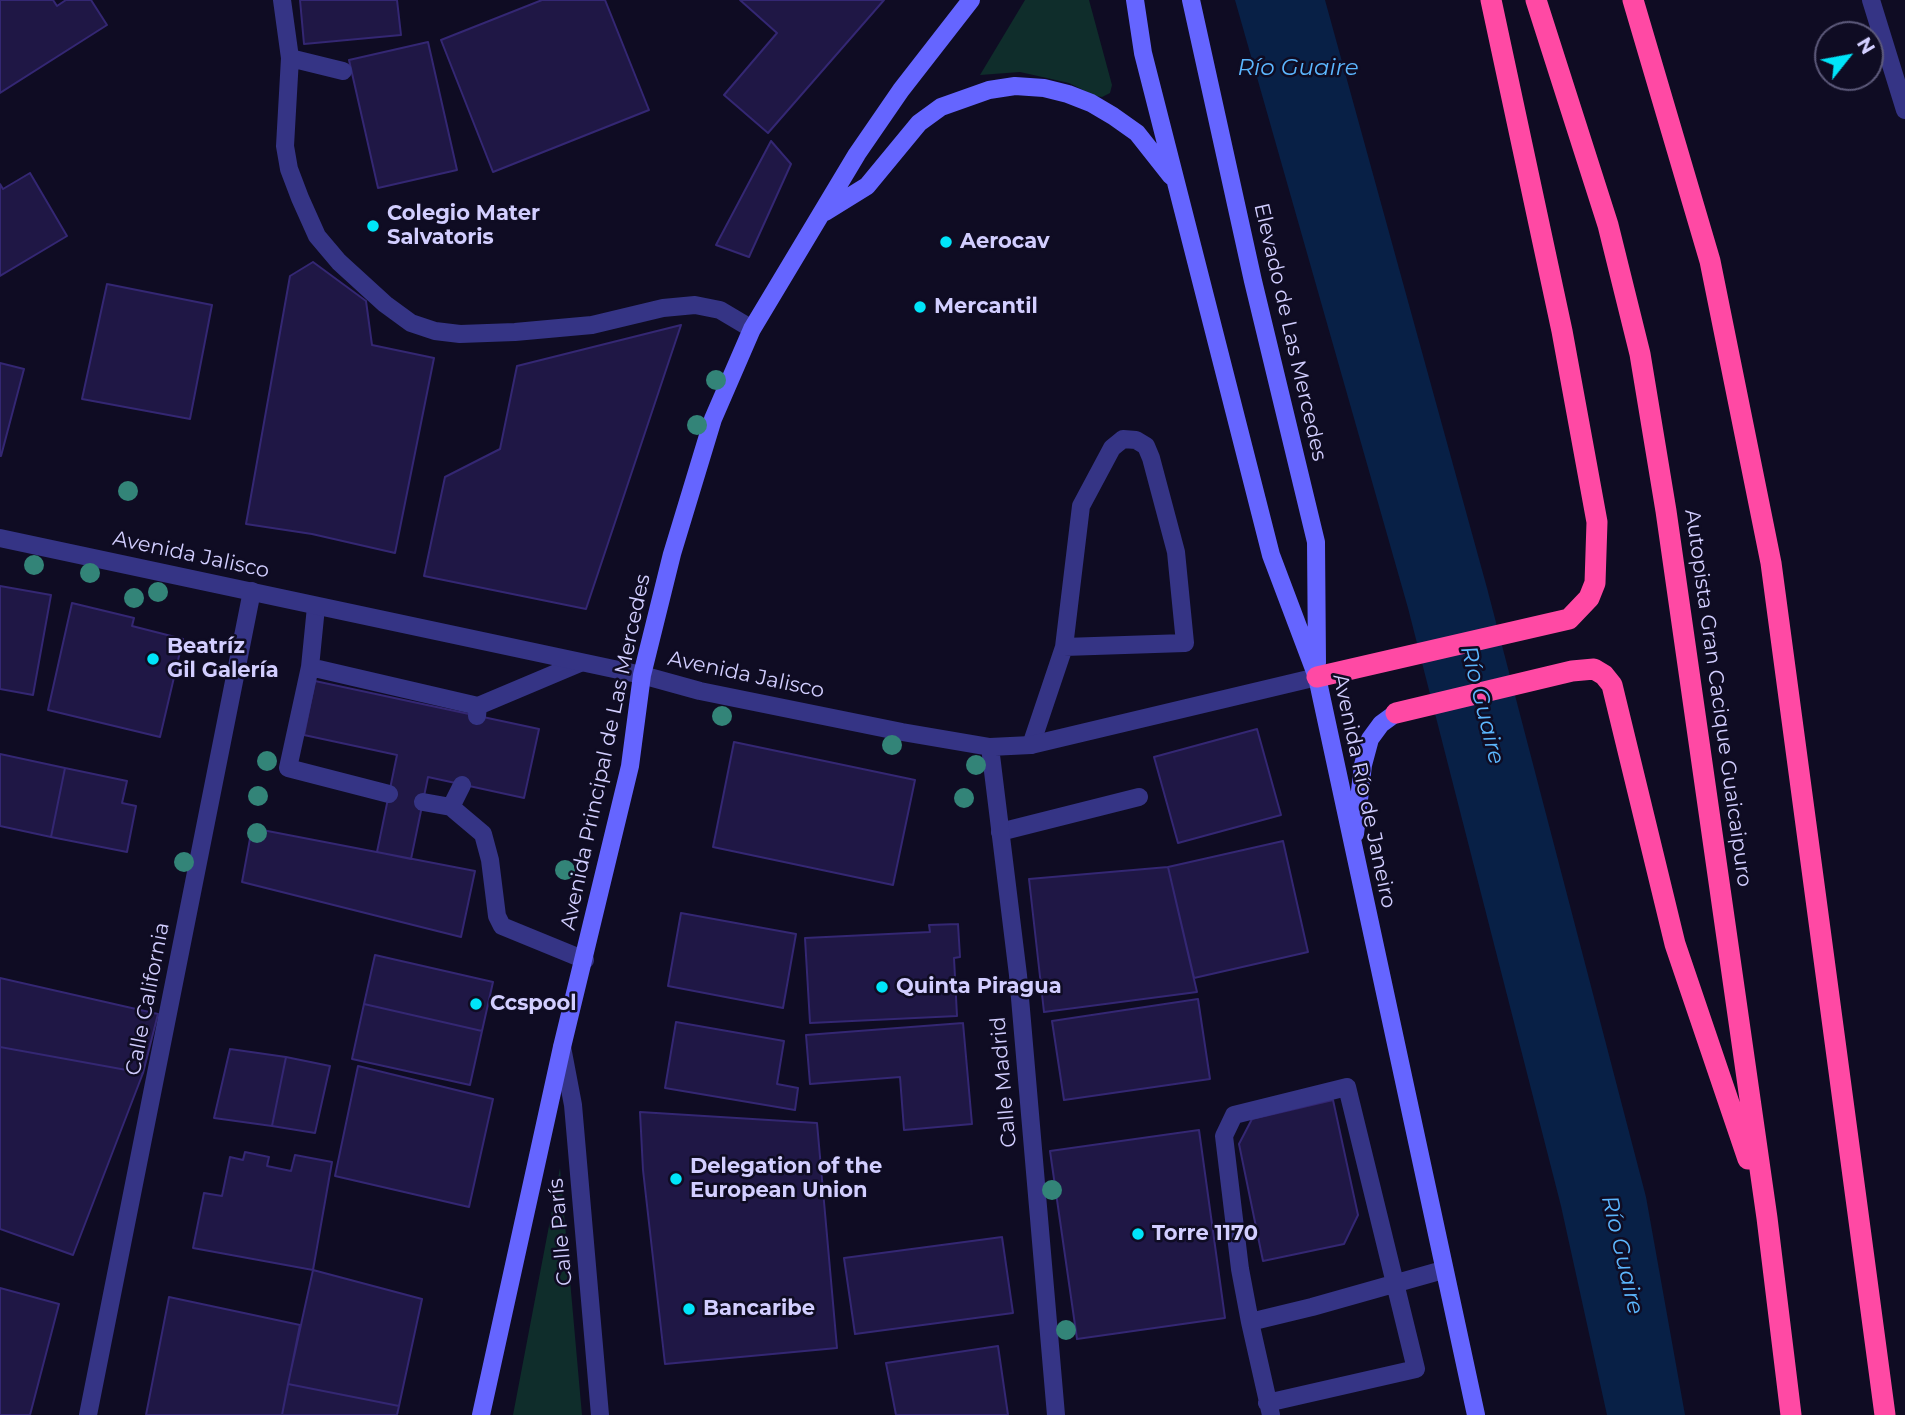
<!DOCTYPE html>
<html>
<head>
<meta charset="utf-8">
<style>
	body { margin:0 }
	#map { position:relative; width:1905px; height:1415px; overflow:hidden; background:#0f0c23; font-family:Montserrat,sans-serif }
	canvas { display:block }
	.north { position:absolute; left:1814px; top:21px; width:70px; height:70px; box-sizing:border-box; background:#0f0c23; border:2px solid #5d5a7b; border-radius:50%; rotate:59deg; font-size:19px; font-weight:700; line-height:28px; text-align:center; color:#d2ceff }
	.north::after { content:''; display:block; margin:auto; width:24px; height:32px; background:#00e5f9; clip-path:polygon(50% 0,100% 100%,50% 72%,0 100%) }
</style>
</head>
<body>
<div id="map">
<canvas width="1905" height="1415"></canvas>
<div class="north">N</div>
</div>
<script>
const ctx = document.querySelector('canvas').getContext('2d');
ctx.lineJoin = 'round';
function fillPath(path, color) {
  ctx.fillStyle = color;
  ctx.fill(path, 'evenodd');
}
function toPath(rows) {
  const path = new Path2D();
  for (const r of rows) {
    path.moveTo(r[0], r[1]);
    for (let i = 2; i < r.length; i += 2) path.lineTo(r[i], r[i + 1]);
  }
  return path;
}
function stroke(path, color, width, dash) {
  ctx.strokeStyle = color;
  ctx.lineWidth = width;
  ctx.lineCap = dash ? 'butt' : 'round';
  ctx.setLineDash(dash || []);
  ctx.stroke(path);
}
function label(font, color, halo, rows, align = 'center') {
  ctx.font = font + ' Montserrat,sans-serif';
  ctx.lineWidth = 5;
  ctx.setLineDash([]);
  ctx.textBaseline = 'middle';
  ctx.strokeStyle = halo;
  ctx.fillStyle = color;
  for (const [text, x, y, turn = 0] of rows) {
    ctx.save();
    ctx.translate(x, y);
    ctx.rotate((+turn || 0) * Math.PI / 180);
    ctx.textAlign = isNaN(turn) ? turn : align;
    if (halo) ctx.strokeText(text, 0, 0);
    ctx.fillText(text, 0, 0);
    ctx.restore();
  }
}
const green = toPath([
	[1025,0,1089,0,1112,85,1110,93,1102,97,1095,96,1069,83,1020,72,980,75],
	[560,1168,582,1415,513,1415]
]);
const water = toPath([
	[1235,0,1325,0,1487,588,1646,1197,1685,1415,1607,1415,1561,1206,1408,608]
]);
const building = toPath([
	[0,0,53,0,57,6,66,0,91,0,107,25,0,93,0,0],
	[300,0,397,0,401,35,304,44,300,0],
	[542,0,605,0,649,110,493,172,441,40,542,0],
	[740,0,884,0,768,133,724,95,777,33,740,0],
	[428,42,457,170,378,188,349,60,428,42],
	[771,141,791,164,749,257,716,245,771,141],
	[30,173,67,236,0,276,0,184,3,189,30,173],
	[313,262,366,301,372,345,434,358,395,553,312,534,246,524,290,276,313,262],
	[107,284,212,305,190,419,82,399,107,284],
	[681,325,586,609,424,576,445,477,500,449,517,366,681,325],
	[0,363,24,369,1,456,0,456,0,363],
	[0,586,51,595,33,695,0,689,0,586],
	[72,603,134,618,132,626,183,639,160,737,48,710,72,603],
	[315,681,539,729,524,798,428,777,411,859,377,852,397,755,304,735,315,681],
	[1257,729,1281,815,1178,843,1154,757,1257,729],
	[734,742,915,780,893,885,713,847,734,742],
	[0,754,65,768,51,837,0,826,0,754],
	[65,768,127,781,122,803,136,806,127,852,51,837,65,768],
	[252,828,475,871,461,937,242,882,252,828],
	[1283,841,1308,952,1194,978,1168,867,1283,841],
	[1168,867,1197,992,1044,1012,1029,879,1168,867],
	[681,913,796,934,783,1008,668,986,681,913],
	[958,924,960,957,954,958,957,1016,810,1023,805,938,930,932,929,925,958,924],
	[375,955,493,982,482,1031,364,1004,375,955],
	[0,978,158,1014,143,1073,0,1047,0,978],
	[1198,999,1210,1079,1064,1100,1052,1021,1198,999],
	[364,1004,482,1031,470,1085,352,1059,364,1004],
	[676,1022,784,1041,777,1084,798,1088,795,1110,665,1088,676,1022],
	[963,1023,972,1124,904,1130,900,1077,810,1084,806,1035,963,1023],
	[0,1047,143,1073,73,1255,0,1229,0,1047],
	[230,1049,286,1057,272,1126,214,1118,230,1049],
	[286,1057,330,1066,315,1133,272,1126,286,1057],
	[358,1066,493,1099,469,1207,335,1176,358,1066],
	[1333,1100,1358,1215,1344,1244,1263,1261,1239,1144,1252,1119,1333,1100],
	[640,1112,817,1123,837,1348,665,1364,643,1170,640,1112],
	[1199,1130,1225,1318,1077,1339,1050,1151,1199,1130],
	[245,1152,269,1157,267,1166,291,1171,295,1155,332,1162,313,1270,193,1248,204,1193,222,1196,230,1157,243,1160,245,1152],
	[1002,1237,1013,1313,855,1334,844,1258,1002,1237],
	[313,1270,422,1299,399,1406,288,1384,313,1270],
	[0,1288,59,1304,30,1415,0,1415,0,1288],
	[169,1297,300,1325,282,1415,146,1415,169,1297],
	[998,1346,1008,1415,896,1415,886,1363,998,1346],
	[288,1384,399,1406,397,1415,282,1415,288,1384]
]);
const lane = toPath([
	[282,0,290,58,285,146,289,169,300,198,317,236,339,262,385,304,411,323,435,331,460,334,515,332,592,325,663,308,695,305,720,310,752,329],
	[290,58,343,71],
	[316,607,310,667,288,768,389,794],
	[310,667,478,706],
	[477,716,478,706,580,663],
	[1031,745,1064,647,1081,506,1112,448,1123,439,1136,440,1146,446,1151,458,1176,552,1185,643,1064,647],
	[462,785,451,807,483,834,490,860,497,916,502,926,585,960],
	[423,802,451,807],
	[1000,832,1139,797],
	[1250,1322,1240,1269,1224,1136,1234,1115,1347,1087,1416,1369,1267,1403],
	[1271,1415,1250,1322,1312,1307,1443,1270]
]);
const street = toPath([
	[1871,0,1905,110],
	[0,538,642,675,700,691,902,732,990,747,1031,745,1317,677],
	[990,747,1018,975,1056,1415],
	[562,1047,573,1105,600,1415],
	[88,1415,252,591]
]);
const secondary = toPath([
	[1135,0,1143,53,1271,555,1317,677,1476,1415],
	[1191,0,1253,281,1316,542,1317,663],
	[825,212,867,186,919,123,941,107,989,90,1015,86,1044,88,1068,94,1091,103,1113,116,1137,133,1171,176],
	[1355,834,1363,765,1370,739,1381,724,1396,713],
	[481,1415,562,1047,630,766,642,675,672,554,713,419,752,329,857,154,901,90,971,0]
]);
const highway = toPath([
	[1536,0,1608,225,1640,354,1666,511,1767,1218,1791,1415],
	[1633,0,1710,261,1771,563,1885,1415],
	[1317,677,1569,619,1589,598,1595,583,1597,522,1562,331,1491,0],
	[1396,713,1572,671,1594,669,1604,675,1612,685,1675,944,1748,1159]
]);
const trees = [
	[716,380],
	[697,425],
	[128,491],
	[34,565],
	[90,573],
	[158,592],
	[134,598],
	[722,716],
	[892,745],
	[267,761],
	[976,765],
	[258,796],
	[964,798],
	[257,833],
	[184,862],
	[565,870],
	[1052,1190],
	[1066,1330]
];
const markers = [
	[373,226,7,"#00e5f9"],
	[946,242,7,"#00e5f9"],
	[920,307,7,"#00e5f9"],
	[153,659,7,"#00e5f9"],
	[882,987,7,"#00e5f9"],
	[476,1004,7,"#00e5f9"],
	[676,1179,7,"#00e5f9"],
	[1138,1234,7,"#00e5f9"],
	[689,1309,7,"#00e5f9"]
];
const poiNames = [
	["Colegio Mater",387,214],
	["Salvatoris",387,238],
	["Aerocav",960,242],
	["Mercantil",934,307],
	["Beatríz",167,647],
	["Gil Galería",167,671],
	["Quinta Piragua",896,987],
	["Ccspool",490,1004],
	["Delegation of the",690,1167],
	["European Union",690,1191],
	["Torre 1170",1152,1234],
	["Bancaribe",703,1309]
];
const streetNames = [
	["Elevado de Las Mercedes",1290,332,77],
	["Avenida Jalisco",191,555,12],
	["Avenida Jalisco",746,675,12],
	["Autopista Gran Cacique Guaicaipuro",1718,698,82],
	["Avenida Principal de Las Mercedes",606,752,-78],
	["Avenida Río de Janeiro",1364,791,78],
	["Calle California",148,999,-79],
	["Calle Madrid",1004,1082,-95],
	["Calle París",561,1232,-95]
];
const waterNames = [
	["Río Guaire",1298,68],
	["Río Guaire",1482,705,76],
	["Río Guaire",1622,1255,77]
];
fillPath(green, '#0f2d2b');
fillPath(water, '#082046');
fillPath(building, '#1f1745');
stroke(building, '#342773', 2);
stroke(lane, '#353485', 18);
stroke(street, '#353485', 18);
stroke(secondary, '#6565ff', 18);
stroke(highway, '#ff49a4', 21);
ctx.fillStyle = '#338478';
for (const [x, y] of trees) {
  ctx.beginPath();
  ctx.arc(x, y, 10, 0, 2 * Math.PI);
  ctx.fill();
}
for (const [x, y, r, color] of markers) {
  const dot = new Path2D();
  dot.arc(x, y, r, 0, 2 * Math.PI);
  ctx.fillStyle = color;
  ctx.fill(dot);
  stroke(dot, '#0f0c23', 2.5);
}
label('bold 21px', '#d2ceff', '#0f0c23', poiNames, 'left');
label('21px', '#d2ceff', '#0f0c23', streetNames);
label('italic 23px', '#5cb7ff', '#0f0c23', waterNames);
</script>
</body>
</html>
